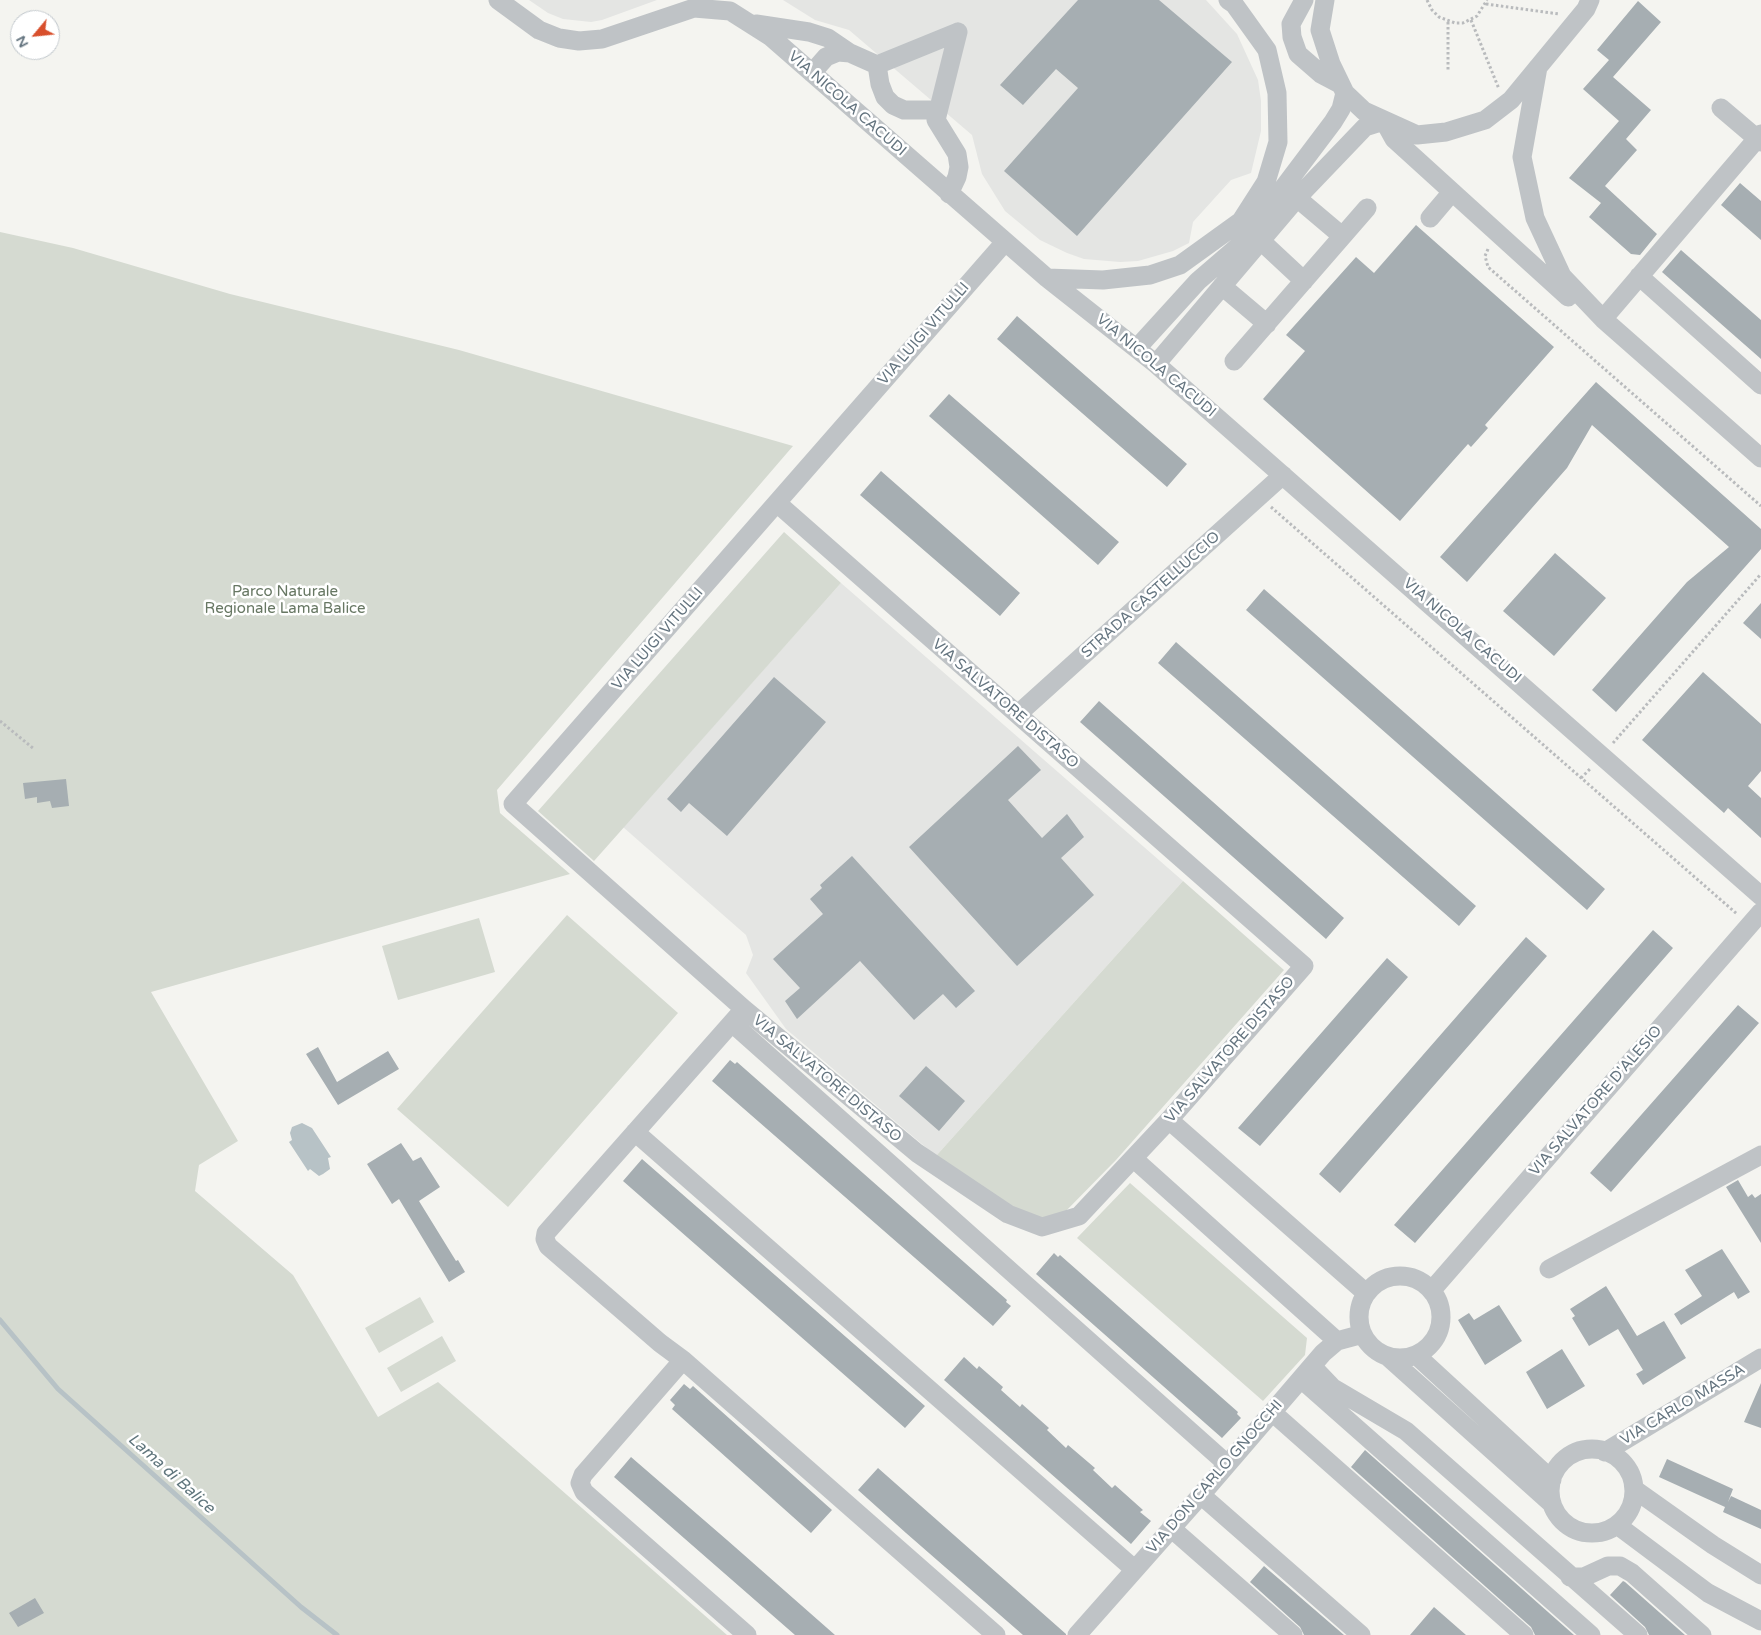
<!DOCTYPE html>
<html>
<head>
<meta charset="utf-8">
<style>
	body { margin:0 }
	#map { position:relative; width:1761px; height:1635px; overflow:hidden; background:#f4f4f0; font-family:"Varela Round",sans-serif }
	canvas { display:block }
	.north { position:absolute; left:10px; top:10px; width:50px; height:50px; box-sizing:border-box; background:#fff; border:1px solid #c1c7cc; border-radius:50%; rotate:242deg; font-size:14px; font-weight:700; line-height:20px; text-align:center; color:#64747f }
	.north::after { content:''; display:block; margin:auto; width:18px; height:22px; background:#d84f2c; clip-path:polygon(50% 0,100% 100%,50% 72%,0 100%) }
</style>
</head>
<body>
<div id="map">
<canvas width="1761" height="1635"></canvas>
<div class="north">N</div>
</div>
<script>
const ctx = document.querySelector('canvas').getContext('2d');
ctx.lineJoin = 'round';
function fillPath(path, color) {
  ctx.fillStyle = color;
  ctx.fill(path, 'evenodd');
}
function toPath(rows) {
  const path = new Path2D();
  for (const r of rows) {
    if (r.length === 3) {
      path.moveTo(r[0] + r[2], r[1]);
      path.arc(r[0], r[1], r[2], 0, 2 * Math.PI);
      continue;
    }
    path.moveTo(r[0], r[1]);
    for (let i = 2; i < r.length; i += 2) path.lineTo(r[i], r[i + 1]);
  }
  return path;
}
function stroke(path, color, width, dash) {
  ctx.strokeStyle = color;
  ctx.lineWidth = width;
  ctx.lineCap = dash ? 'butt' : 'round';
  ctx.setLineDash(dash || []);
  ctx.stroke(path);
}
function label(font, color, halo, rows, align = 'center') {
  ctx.font = font + ' "Varela Round",sans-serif';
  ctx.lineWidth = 5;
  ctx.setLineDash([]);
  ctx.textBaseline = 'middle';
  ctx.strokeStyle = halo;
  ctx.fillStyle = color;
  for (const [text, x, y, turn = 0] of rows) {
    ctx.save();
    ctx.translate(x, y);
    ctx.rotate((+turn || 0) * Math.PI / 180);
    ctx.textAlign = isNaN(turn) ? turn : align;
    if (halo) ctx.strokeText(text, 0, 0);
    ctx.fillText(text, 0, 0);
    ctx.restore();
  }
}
const built = toPath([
	[529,0,657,0,602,20,591,22,563,19,548,13],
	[783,0,1206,0,1237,34,1258,80,1261,101,1261,131,1251,173,1231,180,1193,222,1189,243,1173,251,1138,261,1120,262,1084,259,1067,253,1040,240,1005,211,982,174,972,135,849,30,815,20],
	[841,583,1183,881,936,1156,786,1029,746,973,753,955,746,935,623,827]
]);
const green = toPath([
	[0,232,73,248,230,294,459,350,793,446,497,790,500,813,570,874,151,992,238,1141,199,1165,195,1191,293,1275,378,1417,438,1382,727,1635,0,1635],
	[784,532,841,583,594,861,538,811],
	[1183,881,1284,970,1116,1160,1063,1214,1042,1219,1026,1215,936,1156],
	[567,915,678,1013,508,1207,397,1109],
	[479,918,495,972,398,1000,382,946],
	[1130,1183,1307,1338,1305,1355,1263,1401,1077,1238],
	[420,1297,434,1322,379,1353,365,1328],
	[442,1336,456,1361,401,1392,387,1368]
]);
const water = toPath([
	[302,1123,312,1128,331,1157,328,1158,330,1169,323,1174,319,1176,310,1169,308,1171,289,1142,292,1140,290,1133,292,1127]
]);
const stream = toPath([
	[0,1320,58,1389,301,1607,337,1635]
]);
const building = toPath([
	[1078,0,1159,0,1232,62,1077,236,1004,171,1078,88,1056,69,1023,105,1000,85],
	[1638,1,1661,22,1613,77,1651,110,1626,139,1637,150,1605,186,1657,234,1640,255,1631,254,1589,217,1601,203,1569,178,1619,121,1583,89,1609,60,1597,50],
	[1740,183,1761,201,1761,240,1721,205],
	[1416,225,1554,347,1485,425,1488,428,1471,447,1468,444,1400,521,1263,399,1305,351,1286,335,1356,257,1374,273],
	[1681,250,1761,320,1761,359,1662,272],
	[1017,316,1187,464,1167,487,997,339],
	[1596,382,1761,529,1761,549,1616,712,1592,690,1687,582,1729,547,1592,425,1567,468,1467,582,1440,557],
	[949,394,1119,542,1098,565,929,416],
	[881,471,1020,593,1000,616,860,495],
	[1555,553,1606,598,1554,656,1503,611],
	[1264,589,1605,889,1587,910,1246,610],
	[1761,603,1761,639,1743,623],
	[1176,642,1476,906,1459,926,1158,663],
	[1703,672,1761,724,1761,771,1748,786,1761,798,1761,838,1728,808,1724,813,1642,740],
	[774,677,826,722,727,836,689,803,681,812,667,799],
	[1099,701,1344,918,1326,939,1080,722],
	[1018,746,1041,770,1008,800,1042,838,1067,814,1084,837,1061,858,1094,895,1017,966,909,847],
	[66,779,69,806,52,808,50,801,37,803,37,797,25,799,23,783],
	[852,856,975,991,956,1008,943,994,914,1020,860,961,797,1019,785,1001,800,988,773,959,823,914,810,899,822,888,820,885],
	[1653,930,1673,948,1415,1243,1394,1225],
	[1526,937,1547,956,1340,1193,1319,1174],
	[1387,958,1408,977,1260,1146,1238,1128],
	[1738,1005,1759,1023,1611,1192,1590,1173],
	[318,1047,337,1082,388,1051,399,1069,338,1105,306,1054],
	[730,1060,735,1064,737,1062,1007,1300,1006,1302,1011,1306,993,1326,712,1081],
	[926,1066,965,1101,939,1131,899,1096],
	[401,1143,413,1161,421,1157,440,1187,419,1201,456,1261,458,1260,465,1272,449,1282,399,1199,392,1204,367,1164],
	[642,1159,925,1406,905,1428,623,1181],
	[1738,1180,1748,1197,1752,1194,1755,1198,1761,1194,1761,1243,1726,1187],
	[1722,1249,1750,1292,1738,1299,1734,1292,1681,1325,1674,1314,1702,1296,1685,1270],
	[1054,1253,1058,1257,1060,1255,1238,1412,1237,1414,1241,1418,1222,1438,1036,1274],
	[1606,1286,1637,1336,1664,1321,1686,1358,1643,1385,1636,1374,1643,1370,1618,1329,1589,1346,1572,1318,1575,1316,1570,1309],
	[1499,1305,1522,1341,1485,1365,1458,1320,1469,1313,1474,1320],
	[1562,1349,1585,1386,1547,1409,1526,1372],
	[964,1357,977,1369,979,1366,1003,1387,1001,1390,1020,1407,1022,1404,1049,1428,1047,1430,1066,1448,1068,1445,1095,1468,1093,1470,1112,1488,1115,1485,1143,1510,1140,1512,1151,1521,1131,1544,944,1380],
	[1761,1383,1761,1428,1744,1422],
	[684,1384,690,1389,693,1386,832,1510,811,1533,672,1409,675,1405,670,1400],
	[1365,1450,1574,1635,1535,1635,1531,1627,1351,1467],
	[631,1457,727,1540,835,1635,795,1635,661,1518,614,1477],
	[1667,1459,1733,1489,1728,1502,1731,1496,1761,1510,1761,1529,1723,1512,1725,1507,1659,1477],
	[878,1468,1066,1634,1066,1635,1023,1635,906,1533,858,1490],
	[1264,1566,1344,1635,1304,1635,1300,1627,1250,1582],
	[1623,1581,1625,1582,1685,1635,1649,1635,1645,1627,1610,1595],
	[35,1598,44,1613,18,1627,9,1613],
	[1434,1607,1466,1635,1410,1635]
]);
const path = toPath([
	[1427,0,1432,10,1439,17,1455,23,1463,23,1477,16,1487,0],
	[1486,4,1559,14],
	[1471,20,1499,89],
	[1448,22,1448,72],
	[1488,249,1485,256,1488,267,1761,506],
	[1271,507,1737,914],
	[0,721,34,749],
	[1613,743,1761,574],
	[1581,778,1591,768]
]);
const minor = toPath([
	[498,0,539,30,559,38,579,41,602,39,694,8,730,11,771,37,1047,278,1156,364,1761,896],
	[1304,0,1291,24,1292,37,1298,54,1321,74,1340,84],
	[1325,0,1320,30,1331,64,1345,93,1364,111,1417,135,1446,132,1485,120,1511,100,1586,9,1590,0],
	[756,24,809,32,828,38,850,53,877,65,958,32],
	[877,65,880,84,885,97,893,105,904,110,937,110],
	[1538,67,1522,157,1535,218,1562,276,1603,319,1761,458],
	[812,73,826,57,838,52,850,53],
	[1721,108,1761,142],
	[1384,121,1394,139,1568,297],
	[949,194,957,177,959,167,957,154,936,120,958,32],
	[1297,198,1342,236],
	[1430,218,1452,192],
	[1260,240,1304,281],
	[1639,276,1761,385],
	[1047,278,1103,280,1150,275,1180,265,1241,221,1266,182,1278,142,1277,93,1267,50,1234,4,1228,0],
	[1222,286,1267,324],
	[1603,319,1761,134],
	[1137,348,1198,281,1241,244,1333,122,1341,109,1345,93],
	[1234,361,1367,208],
	[1156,364,1297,198,1365,127,1384,121],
	[777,503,1304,966,1169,1120,1079,1216,1042,1227,1008,1214,917,1153,744,1009,513,804,1005,242],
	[1018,714,1283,475],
	[744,1009,546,1233,545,1239,548,1246,660,1343,683,1360,996,1635],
	[732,1023,1227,1464],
	[1169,1120,1366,1293],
	[635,1132,1134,1569],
	[1134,1159,1337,1341],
	[1549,1269,1761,1155],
	[1400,1317,41],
	[1432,1290,1761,912],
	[1416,1355,1552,1480],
	[1387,1356,1552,1504],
	[683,1360,583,1475,580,1483,584,1492,747,1635],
	[1312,1366,1333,1388,1406,1431,1638,1635],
	[1301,1379,1591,1635],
	[1272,1412,1524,1635],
	[1592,1491,42],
	[1605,1452,1761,1358],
	[1634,1489,1713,1545,1761,1575],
	[1201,1495,1361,1635],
	[1617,1525,1708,1593,1761,1621],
	[1171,1528,1293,1635],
	[1570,1577,1584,1577,1608,1566,1620,1566,1632,1573,1702,1635],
	[1077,1635,1201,1495,1323,1353,1337,1341,1363,1334]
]);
const streetNames = [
	["VIA NICOLA CACUDI",847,104,41],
	["VIA LUIGI VITULLI",924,334,-49],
	["VIA NICOLA CACUDI",1156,366,40],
	["STRADA CASTELLUCCIO",1151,595,-42],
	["VIA NICOLA CACUDI",1462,631,41],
	["VIA LUIGI VITULLI",658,639,-49],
	["VIA SALVATORE DISTASO",1005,704,41],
	["VIA SALVATORE DISTASO",1230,1050,-49],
	["VIA SALVATORE DISTASO",827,1079,40],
	["VIA SALVATORE D'ALESIO",1596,1101,-49],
	["VIA CARLO MASSA",1683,1405,-31],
	["VIA DON CARLO GNOCCHI",1215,1477,-49]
];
const parkNames = [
	["Parco Naturale",285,592],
	["Regionale Lama Balice",285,609]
];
const waterNames = [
	["Lama di Balice",171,1474,42]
];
fillPath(built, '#e4e5e3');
fillPath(green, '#d5dad1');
fillPath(water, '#b7c2c6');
stroke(stream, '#b7c2c6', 5);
fillPath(building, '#a6aeb2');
stroke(path, '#b9bbbd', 3, [2.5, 2.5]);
stroke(minor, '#bfc3c6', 19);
label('15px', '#64747f', '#fff', streetNames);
label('15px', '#677763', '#fff', parkNames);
label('italic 16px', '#60767d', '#fff', waterNames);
</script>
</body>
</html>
